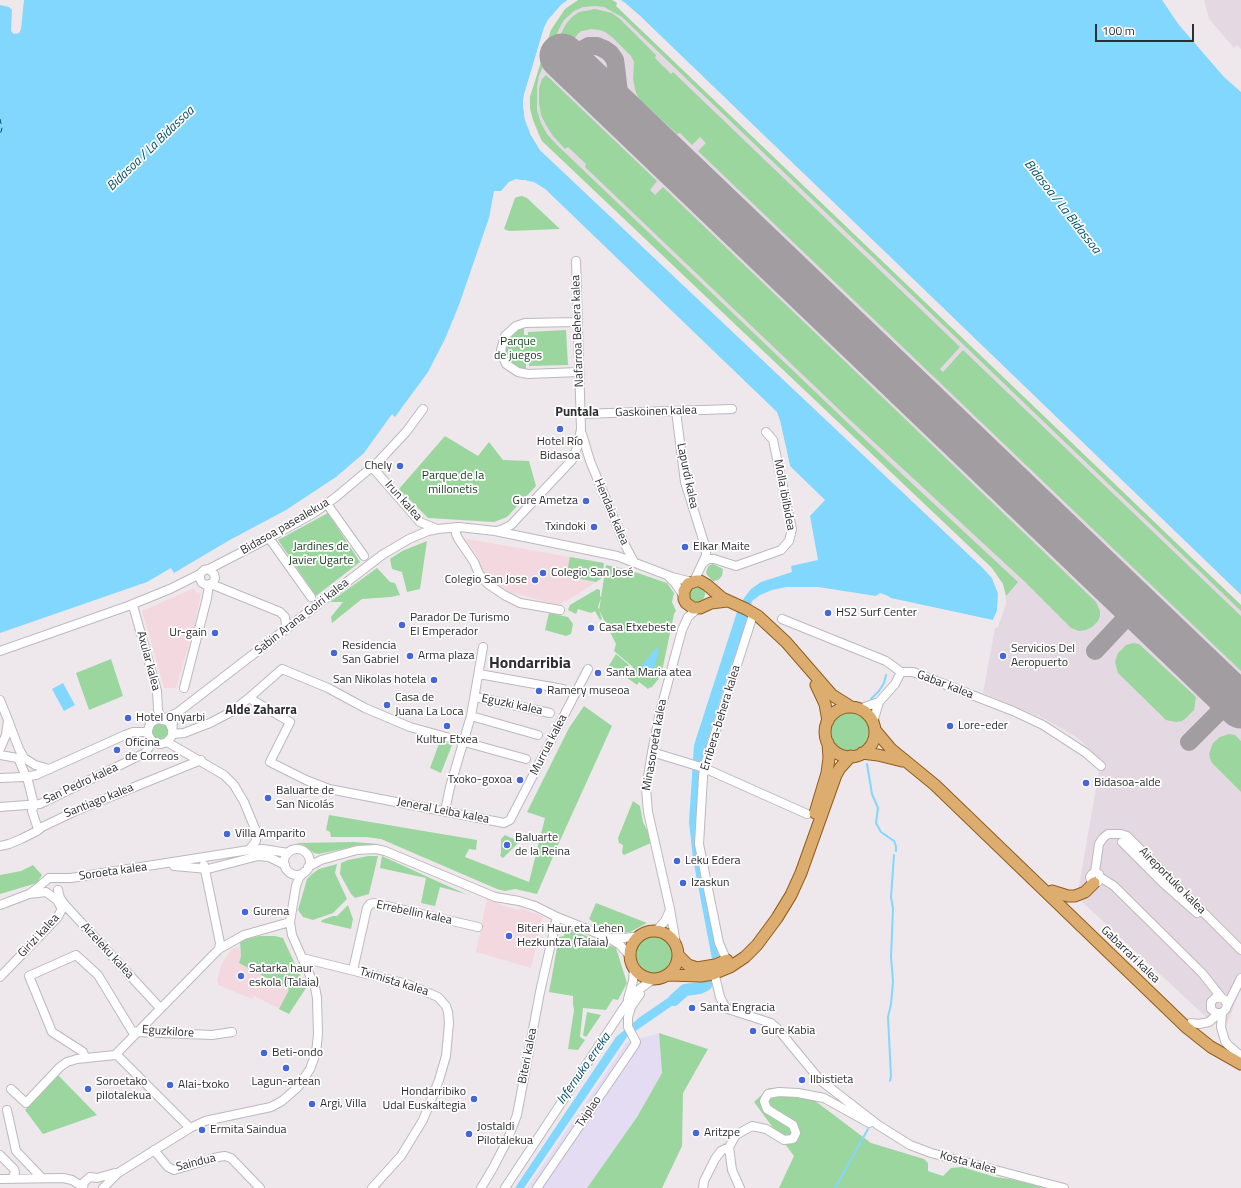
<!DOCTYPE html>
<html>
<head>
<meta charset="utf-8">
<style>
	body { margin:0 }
	#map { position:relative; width:1241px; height:1188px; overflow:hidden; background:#eee8ed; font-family:"Titillium Web",sans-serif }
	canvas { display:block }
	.scale { position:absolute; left:1095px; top:24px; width:99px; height:18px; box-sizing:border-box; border:2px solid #2f2d2f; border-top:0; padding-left:5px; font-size:12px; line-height:14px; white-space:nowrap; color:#2f2d2f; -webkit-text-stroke:3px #fff; paint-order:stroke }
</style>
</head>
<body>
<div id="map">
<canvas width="1241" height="1188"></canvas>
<div class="scale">100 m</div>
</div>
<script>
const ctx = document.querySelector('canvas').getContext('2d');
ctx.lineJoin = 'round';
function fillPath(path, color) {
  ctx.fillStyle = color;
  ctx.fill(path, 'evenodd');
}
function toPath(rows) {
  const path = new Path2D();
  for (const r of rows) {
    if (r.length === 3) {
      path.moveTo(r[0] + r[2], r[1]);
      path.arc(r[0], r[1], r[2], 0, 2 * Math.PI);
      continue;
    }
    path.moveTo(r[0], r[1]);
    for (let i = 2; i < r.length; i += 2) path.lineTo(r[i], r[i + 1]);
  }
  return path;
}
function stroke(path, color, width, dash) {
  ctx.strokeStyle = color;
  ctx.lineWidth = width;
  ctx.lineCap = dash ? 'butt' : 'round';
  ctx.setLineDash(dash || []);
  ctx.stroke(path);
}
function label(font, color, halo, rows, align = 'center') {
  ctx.font = font + ' "Titillium Web",sans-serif';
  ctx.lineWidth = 3.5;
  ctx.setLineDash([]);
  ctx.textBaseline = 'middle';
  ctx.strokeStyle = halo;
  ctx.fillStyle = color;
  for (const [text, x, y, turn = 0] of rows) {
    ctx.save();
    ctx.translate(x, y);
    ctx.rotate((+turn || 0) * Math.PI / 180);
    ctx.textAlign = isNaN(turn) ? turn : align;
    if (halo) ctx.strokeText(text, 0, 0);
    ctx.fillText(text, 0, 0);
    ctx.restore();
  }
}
const built = toPath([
	[578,0,612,0,617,3,616,6,1241,605,1241,991,1239,993,1227,1024,1206,1017,1079,899,1078,891,1101,760,1076,737,1045,719,983,693,995,628,998,627,1006,604,1006,596,1003,584,992,568,542,141,539,136,533,120,530,108,530,97,551,30,565,9],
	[1204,0,1241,0,1241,49,1237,45,1234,48,1209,19]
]);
const industrial = toPath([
	[659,1033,662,1073,637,1117,587,1188,527,1188,627,1042]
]);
const education = toPath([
	[463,538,604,563,602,578,575,596,560,604,554,604,509,592,496,585,485,577,479,564,478,557],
	[194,588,196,592,201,593,195,624,176,688,164,688,142,611],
	[487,898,504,906,519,910,520,908,543,916,531,968,476,952],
	[241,946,241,956,259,973,289,991,280,1009,254,996,252,999,218,985,217,980,222,963,232,949]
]);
const green = toPath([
	[578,0,612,0,617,3,616,6,1241,605,1241,611,622,17,604,7,595,6,583,7,574,11,564,20,559,29,539,76,537,87,537,110,541,123,547,134,557,145,874,448,1018,582,1006,596,1003,584,992,568,542,141,533,120,530,108,530,97,551,30,565,9],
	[595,9,612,13,620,19,656,55,655,58,671,74,673,72,960,347,940,369,943,372,963,350,1241,616,1241,671,698,151,706,143,700,137,692,145,680,133,677,134,639,99,636,93,633,79,634,62,631,56,612,37,605,32,600,30,591,29,583,31,581,31,545,68,557,41,566,24,572,17,579,12],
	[546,75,657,181,650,190,655,195,663,187,1096,602,1100,611,1100,616,1098,621,1092,627,1086,630,1079,631,1071,628,1024,581,849,419,585,167,586,164,568,147,565,149,553,136,546,125,541,115,539,103,539,88,542,79],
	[522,196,527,198,560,229,509,231,504,229,515,198,517,197],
	[524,326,524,335,528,335,528,332,566,330,568,365,529,366,529,362,526,362,526,371,511,366,504,350,510,333],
	[445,436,478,456,489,442,503,460,529,461,536,486,507,517,494,522,428,518,399,489],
	[328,513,360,562,316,596,278,540],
	[427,541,420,589,407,592,402,572,392,569,390,559,402,551],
	[570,557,604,563,602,578,596,582,566,576],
	[713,564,723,569,722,576,718,580,713,581,707,575,706,572,708,567,710,565],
	[606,565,629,570,667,583,674,593,672,602,676,611,674,614,661,676,651,688,650,687,648,689,639,682,637,685,626,677,633,667,614,651,616,644,599,610,601,598,598,607,602,619,600,620,595,611,591,613,578,609,576,614,568,610,570,605,597,589,600,590,600,596,601,597],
	[377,568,390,582,395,583,400,595,391,597,362,599,332,623,331,617,343,602,330,602],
	[697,594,8],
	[549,613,568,617,573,624,571,634,566,636,545,630],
	[1133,643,1139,644,1196,697,1194,710,1186,718,1182,721,1176,722,1166,720,1118,673,1115,662,1118,653,1126,645],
	[616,654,629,665,624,673,620,670,605,672],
	[111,659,123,696,89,710,76,673],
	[584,706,612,726,558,845,537,894,515,889,505,891,497,889,381,839,366,837,331,837,330,832,326,830,329,815,477,840,476,850,469,849,465,857,529,882,545,818,527,812,569,728],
	[850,732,19],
	[160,731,8],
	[1229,734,1235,735,1241,741,1241,792,1212,763,1210,758,1209,754,1213,743,1220,737],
	[440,741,452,745,441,773,430,768],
	[633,801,640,806,643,822,653,842,624,855,622,853,623,845,619,843,618,838],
	[505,835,516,840,518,843,503,858,500,856,501,853,501,839],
	[354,842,378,844,378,845,355,846,319,854,314,853,304,845,296,843],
	[368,856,378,856,369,894,355,898,351,894,340,874,341,863,348,860],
	[382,856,441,883,466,894,440,887,435,906,421,903,426,878,380,868],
	[337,864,335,873,347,899,333,913,313,920,303,917,298,910,307,879,312,874,319,869],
	[33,865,42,875,37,883,0,894,0,875,21,871],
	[596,903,647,923,630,932,617,933,600,927,589,919],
	[348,905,353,919,351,929,321,922,322,920,333,916,337,916],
	[565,927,616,948,627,983,618,1000,613,999,606,1010,583,1008,580,1037,585,1040,578,1050,568,1049,574,1010,573,1005,573,996,549,992,559,937,564,936],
	[259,936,275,936,283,938,306,988,289,1014,279,1009,289,990,239,963,241,956,240,941],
	[654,955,19],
	[587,1012,601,1015,586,1037,583,1035],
	[659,1033,708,1049,683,1093,682,1146,662,1188,587,1188,637,1117,662,1073],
	[58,1075,97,1115,43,1134,25,1110],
	[769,1088,802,1091,871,1143,924,1159,928,1163,928,1171,943,1176,951,1168,962,1167,995,1177,1010,1179,1047,1188,779,1188,794,1156,754,1102]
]);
const water = toPath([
	[24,0,568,0,561,5,548,20,544,28,524,95,523,104,525,120,531,135,540,150,983,568,992,578,998,593,998,602,997,611,993,620,891,598,886,595,880,593,876,596,818,587,786,587,772,590,760,595,752,601,746,628,730,669,708,739,703,758,698,802,715,940,719,956,712,959,693,859,689,822,694,745,737,612,744,598,751,589,761,582,792,572,791,566,818,560,810,516,825,500,790,466,780,421,776,412,545,189,525,180,509,182,501,191,494,191,489,218,459,305,445,339,428,372,395,417,392,414,364,453,336,477,286,510,228,541,174,573,171,568,147,582,0,633,0,5,9,7,12,10,11,31,14,34,19,33,21,29],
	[621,0,1162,0,1179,25,1224,77,1241,92,1241,595,640,16],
	[656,648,659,649,653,673,641,667],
	[63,683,75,705,64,711,52,689],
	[684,987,685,992,676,1003,627,1037,524,1188,515,1188,616,1037,640,1017]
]);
const pier = toPath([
	[568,0,570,0,570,1,562,6,550,21,546,28,526,95,525,104,527,119,532,134,542,149,985,567,993,576,1000,593,999,612,994,621,993,620,997,611,998,593,992,578,983,568,540,150,531,135,525,120,523,104,524,95,544,28,548,20,561,5],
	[619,0,624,2,640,16,1241,595,1241,597,639,17],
	[516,179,534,182,545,189,777,412,780,421,790,466,788,464,778,421,775,413,543,191,533,184,516,181,511,183,502,193,500,193,509,182]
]);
const stream = toPath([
	[871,699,879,691,884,683,886,675],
	[867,764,872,794,878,808,876,823,881,832,894,841,896,846,896,851],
	[890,1081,891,1076,888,1017,891,1004,893,981,891,957,893,909,891,897,894,855],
	[835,1188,868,1129]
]);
const river = toPath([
	[674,1000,685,990,700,988,706,985,712,975,714,966]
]);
const ferry = toPath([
	[0,119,2,128,0,135]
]);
const taxiway = toPath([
	[572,65,575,56,578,52,589,46,597,46,604,49,610,53,615,60,616,67,620,101,632,123],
	[1121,591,1126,599,1128,607,1127,616,1124,620],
	[1095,651,1124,620,1128,618,1139,615,1148,618,1153,622],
	[1217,683,1223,696,1223,703,1220,711],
	[1189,742,1220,711,1224,708,1233,707,1241,709]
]);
const runway = toPath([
	[562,56,1241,706]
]);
const minor = toPath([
	[578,322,525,323,516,326,505,336,501,350,502,355,506,364,518,372,528,374,579,372],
	[676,411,685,482,706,549,706,555,703,562],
	[581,414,732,409],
	[582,434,590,461,625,545,634,562],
	[372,467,420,522,437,529],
	[327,504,364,556],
	[456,527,456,534,459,540,474,562,479,574,488,584,504,595,520,603,560,610],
	[497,531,503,529,511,525,572,460,578,445,581,429,576,261],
	[269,538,311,597],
	[209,569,214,574,215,578,213,583,206,585,202,583,200,579,200,574,204,570,209,569,269,538,314,513,336,497,379,461,406,432,423,409],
	[668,576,675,583,683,595],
	[694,581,702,564,708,559,714,559,736,566,781,550,789,541,792,529,773,440,766,432],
	[211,584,280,612,285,617,286,625,284,631],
	[128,606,132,606,134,609,157,691,158,710,161,719],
	[782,619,886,661,901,672,913,672,1013,711,1043,725,1086,753,1101,766],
	[0,651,128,606,170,589,200,574],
	[479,674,563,689],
	[184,688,207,598,209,585],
	[475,697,550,713],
	[249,698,290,722,270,762,306,780,329,789,504,823,510,820,588,669],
	[0,700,8,720,6,735,0,749],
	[859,709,879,702],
	[471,716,538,735],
	[163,719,177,713,382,555,409,539,428,531,438,529,459,527,495,531,617,556,672,577,692,582],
	[8,720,19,749,24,758,35,765,50,769],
	[873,722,879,702,895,684,901,672],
	[172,729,170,724,167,721,159,719,155,720,150,724,148,730,148,734,151,740,156,743,161,744,167,742,172,736,173,721,177,713],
	[172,734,184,733,210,723,231,712,249,698,282,669,328,688,365,708,410,727,526,759],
	[167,742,224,775,234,785,244,802,256,831,256,841,249,850],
	[652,752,704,768,807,814],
	[0,755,23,759],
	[18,758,28,781,34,805,32,811,38,829],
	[0,778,23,777,36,775,125,735,133,732,148,732],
	[0,807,40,804,145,753,153,741],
	[445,811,450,787,471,716,483,647],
	[1122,842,1163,883,1197,913],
	[0,846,9,844,21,839,37,831,42,827,80,809,201,760],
	[297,862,13],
	[204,865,220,943,219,949],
	[174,866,208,869,258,856,269,857,285,865],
	[308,867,321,860,357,850,376,849,385,851,495,897,519,901,535,906,557,917,609,938,620,945,630,956],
	[1099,874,1100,877,1114,886,1202,973,1221,997],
	[1100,877,1098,882,1095,883,1091,880,1090,877,1092,874,1095,872,1099,844,1103,838,1108,834,1121,834,1127,836,1241,950],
	[58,890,60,898,65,905,160,1008],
	[29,894,36,889,49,878,71,878,249,850,263,849,288,853],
	[0,905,29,894,46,892,57,900,62,909,57,918,0,977],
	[656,931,665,921,670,910],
	[611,938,624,938,640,936],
	[676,944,670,909,648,812,646,789,652,752,660,712,682,630,688,617,698,608],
	[302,958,407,984,438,997,446,1006,448,1012,449,1023,446,1056,439,1080,423,1120,401,1156,372,1188],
	[727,961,719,943,699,844,703,777,704,768,752,618],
	[353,970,367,908,370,904,374,903,478,927],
	[711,972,715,976,720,997,725,1007,728,1009,771,1023,777,1028,820,1080,878,1125,910,1145,931,1153,1064,1188],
	[628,999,633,981,634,969],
	[1227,1006,1241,978],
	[1222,1013,1216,1013,1211,1009,1211,1002,1216,997,1224,999,1227,1004,1226,1009,1222,1013,1221,1027,1225,1041,1228,1045,1241,1056],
	[1191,1023,1199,1024,1209,1022,1218,1014],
	[115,1055,118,1056,190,1128],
	[85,1058,83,1052,80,1050,52,1032,29,976,76,955,98,975,132,1031,136,1032,212,1035,232,1032],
	[11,1089,26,1103,60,1067,67,1062,77,1059,115,1055,219,949,244,935,290,922],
	[7,1110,16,1151,42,1178],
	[154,1150,168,1167,174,1170,218,1157,225,1156,231,1158,260,1188],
	[0,1155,14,1169,15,1172,12,1179],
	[0,1179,63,1178,72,1180,83,1187],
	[83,1188,84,1182,90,1177,97,1178,115,1173],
	[103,1188,118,1173,190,1128,205,1121,271,1107,282,1101,298,1087,310,1069,316,1053,318,1034,317,998,315,987,292,935,290,922,296,886,299,878,304,872],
	[481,1188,493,1168,507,1141,517,1115,540,992,557,917],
	[505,1188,625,1006,637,991,652,980],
	[537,1188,634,1046,636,1042,628,1027,628,1017,631,1007,640,994],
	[703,1188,704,1181,715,1159,721,1151,729,1147],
	[740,1188,732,1170,729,1147,736,1135,752,1126,766,1129,784,1140,793,1139,796,1133,793,1125,767,1109,764,1101,768,1094,779,1092,798,1093,824,1098,869,1123]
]);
const major = toPath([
	[727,601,711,603,700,608,693,608,686,603,684,599,684,591,688,584,696,581,700,581,707,585,722,598,746,609,758,616,786,642,832,695,851,707],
	[816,685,825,704,828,721],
	[850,732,25],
	[875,730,891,749,935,785,1187,1028,1211,1047,1241,1064],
	[862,753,878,755,902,761],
	[815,813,827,773,829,758,828,743],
	[1052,891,1068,896,1075,896,1085,892,1094,883],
	[654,955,24],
	[678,955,688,965,697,968,715,965,727,960],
	[668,975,701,976,713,974,730,967,745,957,757,945,777,918,791,895,801,873,836,775,840,768,851,756]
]);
const markers = [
	[560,429,4,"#4466d9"],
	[400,466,4,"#4466d9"],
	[586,501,4,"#4466d9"],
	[594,527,4,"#4466d9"],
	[685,547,4,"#4466d9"],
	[543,573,4,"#4466d9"],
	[535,580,4,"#4466d9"],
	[828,613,4,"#4466d9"],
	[402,625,4,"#4466d9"],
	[591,628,4,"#4466d9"],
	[215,633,4,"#4466d9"],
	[334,653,4,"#4466d9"],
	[410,656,4,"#4466d9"],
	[1003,656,4,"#4466d9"],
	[598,673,4,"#4466d9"],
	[434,680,4,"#4466d9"],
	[539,691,4,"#4466d9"],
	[387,705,4,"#4466d9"],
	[128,718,4,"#4466d9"],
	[447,726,4,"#4466d9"],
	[950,726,4,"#4466d9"],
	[117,750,4,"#4466d9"],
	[520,780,4,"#4466d9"],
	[1086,783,4,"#4466d9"],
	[268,798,4,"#4466d9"],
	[227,834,4,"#4466d9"],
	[507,845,4,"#4466d9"],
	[677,861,4,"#4466d9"],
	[683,883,4,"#4466d9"],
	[245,912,4,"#4466d9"],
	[509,936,4,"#4466d9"],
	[241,976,4,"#4466d9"],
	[692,1008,4,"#4466d9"],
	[753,1031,4,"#4466d9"],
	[264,1053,4,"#4466d9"],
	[286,1068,4,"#4466d9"],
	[802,1080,4,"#4466d9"],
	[170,1085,4,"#4466d9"],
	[88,1089,4,"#4466d9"],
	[474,1099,4,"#4466d9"],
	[312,1104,4,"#4466d9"],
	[202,1130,4,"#4466d9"],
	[696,1133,4,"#4466d9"],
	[469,1134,4,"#4466d9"]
];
const streetNames = [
	["Nafarroa Behera kalea",578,331,-92],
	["Gaskoinen kalea",656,412,-2],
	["Lapurdi kalea",687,476,78],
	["Molla ibilbidea",784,495,79],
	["Irun kalea",403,501,48],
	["Hendaia kalea",611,512,67],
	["Bidasoa pasealekua",285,527,-30],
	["Sabin Arana Goiri kalea",302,617,-38],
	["Axular kalea",148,661,75],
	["Gabar kalea",945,685,21],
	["Eguzki kalea",512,705,12],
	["Erribera-behera kalea",721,718,-73],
	["Murrua kalea",549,745,-63],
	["Minasoroeta kalea",655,745,-80],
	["San Pedro kalea",81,784,-25],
	["Santiago kalea",99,801,-22],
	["Jeneral Leiba kalea",443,811,11],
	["Soroeta kalea",113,872,-8],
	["Aireportuko kalea",1172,881,45],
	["Errebellin kalea",414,913,12],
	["Girizi kalea",39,936,-47],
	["Aizeleku kalea",107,951,47],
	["Gabarrari kalea",1130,955,44],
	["Tximista kalea",394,982,17],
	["Eguzkilore",168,1032,4],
	["Biteri kalea",528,1056,-79],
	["Txiplao",589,1112,-56],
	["Saindua",196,1163,-14],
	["Kosta kalea",968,1163,15]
];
const parkNames = [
	["Parque",518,342],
	["de juegos",518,356],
	["Parque de la",453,476],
	["millonetis",453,490],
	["Jardines de",321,547],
	["Javier Ugarte",321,561]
];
const poiNames = [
	["Hotel Río",560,442,"center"],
	["Bidasoa",560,456,"center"],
	["Chely",392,466,"right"],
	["Gure Ametza",578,501,"right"],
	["Txindoki",586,527,"right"],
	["Elkar Maite",693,547],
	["Colegio San José",551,573],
	["Colegio San Jose",527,580,"right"],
	["HS2 Surf Center",836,613],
	["Parador De Turismo",410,618],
	["El Emperador",410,632],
	["Casa Etxebeste",599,628],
	["Ur-gain",207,633,"right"],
	["Residencia",342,646],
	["San Gabriel",342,660],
	["Servicios Del",1011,649],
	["Aeropuerto",1011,663],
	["Arma plaza",418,656],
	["Santa Maria atea",606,673],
	["San Nikolas hotela",426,680,"right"],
	["Ramery museoa",547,691],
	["Casa de",395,698],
	["Juana La Loca",395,712],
	["Hotel Onyarbi",136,718],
	["Lore-eder",958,726],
	["Kultur Etxea",447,740,"center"],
	["Oficina",125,743],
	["de Correos",125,757],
	["Txoko-goxoa",512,780,"right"],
	["Bidasoa-alde",1094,783],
	["Baluarte de",276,791],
	["San Nicolás",276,805],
	["Villa Amparito",235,834],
	["Baluarte",515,838],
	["de la Reina",515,852],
	["Leku Edera",685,861],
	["Izaskun",691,883],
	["Gurena",253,912],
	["Biteri Haur eta Lehen",517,929],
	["Hezkuntza (Talaia)",517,943],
	["Satarka haur",249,969],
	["eskola (Talaia)",249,983],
	["Santa Engracia",700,1008],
	["Gure Kabia",761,1031],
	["Beti-ondo",272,1053],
	["Ilbistieta",810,1080],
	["Soroetako",96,1082],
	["pilotalekua",96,1096],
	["Lagun-artean",286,1082,"center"],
	["Alai-txoko",178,1085],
	["Hondarribiko",466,1092,"right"],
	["Udal Euskaltegia",466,1106,"right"],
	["Argi, Villa",320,1104],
	["Jostaldi",477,1127],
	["Pilotalekua",477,1141],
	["Ermita Saindua",210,1130],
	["Aritzpe",704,1133]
];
const waterNames = [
	["Bidasoa / La Bidassoa",151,149,-44],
	["Bidasoa / La Bidassoa",1062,207,52],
	["Infernuko erreka",584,1069,-55]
];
const neighbourhoodNames = [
	["Puntala",577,413],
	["Alde Zaharra",261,711]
];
const districtNames = [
	["Hondarribia",530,664]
];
fillPath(built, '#e4d9e3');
fillPath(industrial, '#e4dcf2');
fillPath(education, '#f3d9df');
fillPath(green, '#9bd69f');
fillPath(water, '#82d7ff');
fillPath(pier, '#eee8ed');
stroke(stream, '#82d7ff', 2);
stroke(river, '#82d7ff', 12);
stroke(ferry, '#034e69', 1, [5, 4]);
stroke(taxiway, '#a29da0', 18);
stroke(runway, '#a29da0', 45);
stroke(minor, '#bdb8bd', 10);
stroke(major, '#915d1b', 13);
stroke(minor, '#fff', 8);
stroke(major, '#ddad70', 11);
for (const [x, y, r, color] of markers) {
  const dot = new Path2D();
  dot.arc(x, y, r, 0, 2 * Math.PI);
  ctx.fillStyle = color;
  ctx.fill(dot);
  stroke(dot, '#fff', 1.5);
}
label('12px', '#2f2d2f', '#fff', streetNames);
label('12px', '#113c18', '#fff', parkNames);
label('12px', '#2f2d2f', '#fff', poiNames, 'left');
label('italic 13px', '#034e69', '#fff', waterNames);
label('bold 13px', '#2f2d2f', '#fff', neighbourhoodNames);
label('bold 16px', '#2f2d2f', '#fff', districtNames);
</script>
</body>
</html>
